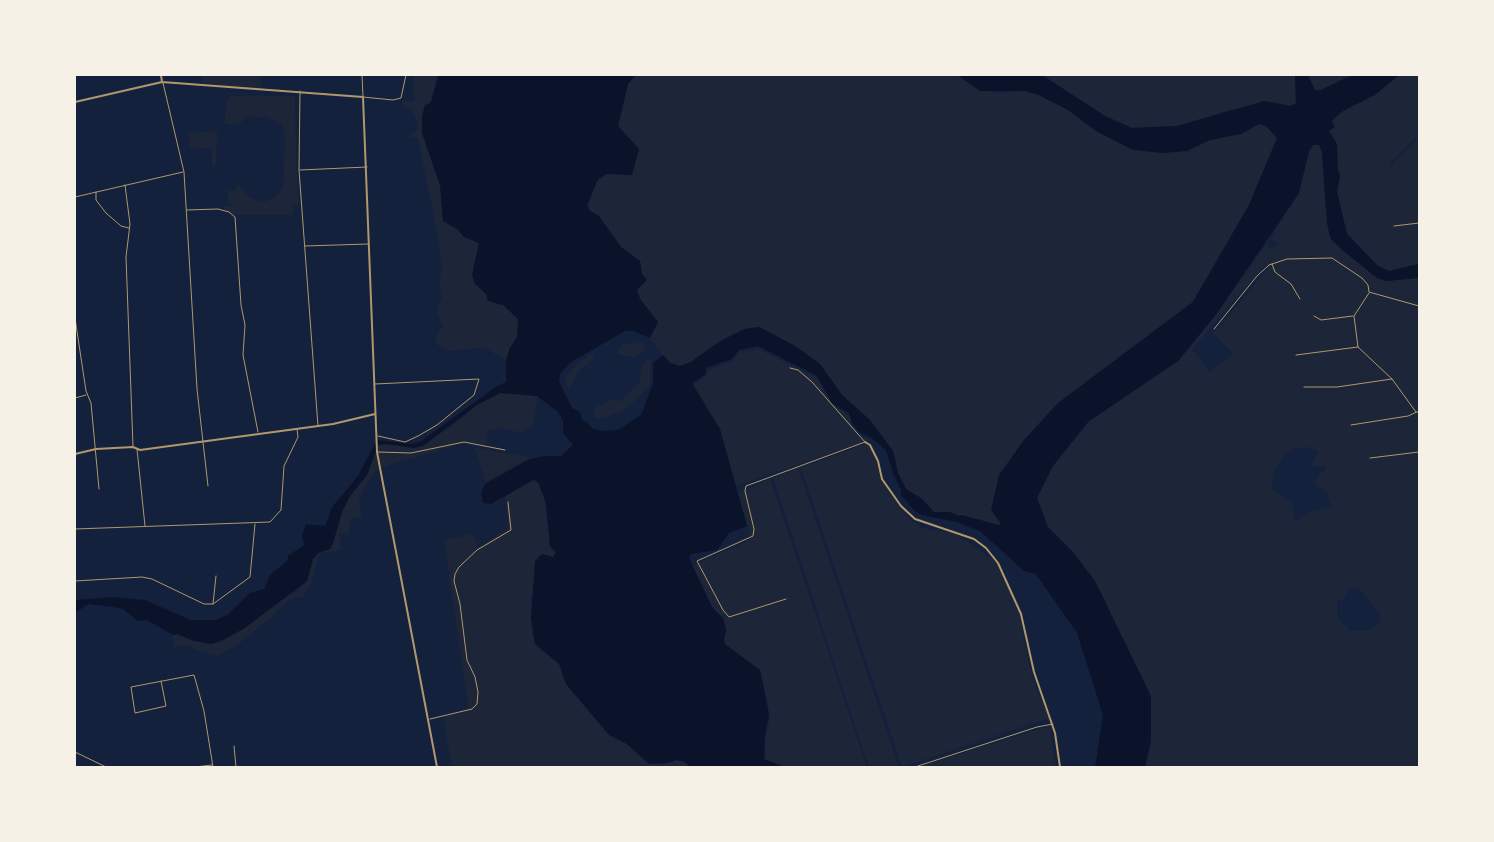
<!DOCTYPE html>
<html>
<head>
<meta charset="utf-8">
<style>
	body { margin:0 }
	#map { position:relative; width:1494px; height:842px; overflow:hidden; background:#14213d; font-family:Montserrat,sans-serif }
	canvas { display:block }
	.frame { position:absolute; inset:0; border:76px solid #f6f1e7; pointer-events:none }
</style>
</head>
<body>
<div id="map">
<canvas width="1494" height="842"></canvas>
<div class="frame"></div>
</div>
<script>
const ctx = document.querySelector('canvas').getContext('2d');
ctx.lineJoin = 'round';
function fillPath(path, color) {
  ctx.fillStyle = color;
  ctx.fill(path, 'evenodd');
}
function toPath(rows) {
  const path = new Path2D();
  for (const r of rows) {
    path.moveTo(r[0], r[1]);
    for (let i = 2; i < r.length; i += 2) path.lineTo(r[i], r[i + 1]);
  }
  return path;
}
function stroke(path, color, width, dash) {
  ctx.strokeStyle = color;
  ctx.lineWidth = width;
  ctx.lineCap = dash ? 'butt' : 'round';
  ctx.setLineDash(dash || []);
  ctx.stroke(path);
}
const green = toPath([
	[201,75,259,75,262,90,202,86],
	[415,75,438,75,430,103,425,105,422,124,422,133,440,186,443,221,457,229,464,237,479,243,478,256,474,261,474,272,493,303,503,305,518,319,517,337,510,348,506,361,484,347,451,351,441,348,435,342,437,334,443,327,437,311,442,297,439,283,442,269,437,232,418,138,409,137,410,134,418,129,418,124,412,110,403,105,401,101,415,101,413,84],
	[636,75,957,75,997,93,1024,91,1039,95,1068,110,1096,131,1187,151,1210,140,1241,134,1259,124,1266,126,1277,138,1249,205,1192,302,1058,403,1024,440,999,475,1001,525,994,528,982,527,950,512,934,512,921,498,906,489,898,473,893,451,870,420,842,395,820,364,795,346,760,327,744,329,717,343,691,362,680,366,670,363,663,355,650,338,658,322,640,299,637,290,641,285,642,274,640,261,621,247,599,216,590,211,587,206,597,181,606,174,618,173,626,176,639,149,618,126,628,84],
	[1042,75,1295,75,1296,104,1283,106,1274,102,1227,111,1177,126,1132,128,1105,116],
	[1308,75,1352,75,1321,90,1315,90],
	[1399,75,1419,75,1419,135,1392,161,1388,172,1394,162,1419,137,1419,264,1390,271,1378,266,1347,234,1337,192,1340,176,1322,132,1334,128,1332,121,1343,111,1375,95],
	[228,96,295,96,296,162,299,205,293,205,293,215,236,215,224,210,224,206,232,206,232,203,228,203,228,191,234,190,237,185,240,185,248,196,255,200,264,202,275,197,283,188,284,169,285,133,280,123,266,116,254,118,251,116,245,117,239,125,225,124,225,111,228,107,225,105,229,97],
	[217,131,216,166,212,167,212,148,190,149,189,133],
	[1314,145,1319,145,1322,152,1326,209,1377,278,1386,281,1419,278,1419,767,1145,767,1151,741,1115,624,1095,581,1072,551,1048,527,1037,498,1053,466,1088,422,1178,361,1215,316,1268,242,1269,248,1276,247,1277,243,1271,240,1275,230,1299,193,1309,151],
	[1267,263,1269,267,1213,334,1233,353,1210,373,1192,349],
	[1308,447,1319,451,1311,466,1325,466,1326,471,1320,473,1315,484,1327,493,1331,506,1307,513,1295,523,1292,503,1272,488,1274,470,1284,456,1293,449],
	[1358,587,1381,615,1378,625,1367,631,1350,631,1337,615,1337,600,1343,600,1350,589],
	[641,343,646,346,644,350,635,357,619,355,617,352,622,344],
	[758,349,818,379,833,405,850,416,852,426,859,435,871,440,736,486,720,432,692,386,707,376,707,371,733,361,739,353],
	[594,352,594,358,578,372,569,388,565,384,566,377,576,365],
	[651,358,650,385,640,397,621,411,604,418,596,418,594,414,596,407,610,400,621,401,640,382,642,364],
	[503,391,537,396,534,423,522,433,501,428,488,431,486,445,466,442,379,468,364,488,359,501,362,517,350,519,349,533,339,534,341,550,320,553,312,581,304,596,289,600,271,618,236,646,217,656,198,651,188,645,173,647,173,635,177,634,194,641,258,618,271,606,298,590,307,581,313,559,318,553,330,549,333,543,342,512,349,496,367,475,378,445,386,444,414,448,450,428,477,405],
	[870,442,886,487,908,518,922,528,956,534,998,563,1019,614,1031,674,1049,718,902,767,801,468],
	[475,448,530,457,486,482],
	[798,468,899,767,869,767,773,478],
	[770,479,867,767,779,767,765,761,765,740,770,717,763,680,760,672,726,647,724,641,727,631,723,621,716,614,691,566,751,540,738,493],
	[533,480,538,482,544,497,550,546,557,553,553,557,539,555,531,600,532,633,535,644,559,664,566,684,609,735,627,744,649,764,667,763,676,760,683,761,691,767,452,767,443,716,469,710,444,540,473,534,478,548,508,528,505,497],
	[1050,726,1056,767,918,767]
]);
const water = toPath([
	[438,75,636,75,628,84,618,126,639,149,632,175,606,174,597,181,587,206,590,211,599,216,621,247,640,261,642,274,647,280,637,290,640,299,658,322,650,338,633,331,625,331,571,362,560,374,559,381,572,408,580,412,582,420,588,423,593,429,603,431,618,430,641,415,653,384,653,363,663,355,670,363,680,366,691,362,717,343,744,329,759,327,795,346,820,364,842,395,870,420,893,451,898,473,906,489,921,498,934,512,950,512,982,526,994,528,1001,524,991,510,999,475,1024,440,1058,403,1193,302,1249,205,1277,138,1266,126,1259,124,1241,134,1210,140,1187,151,1163,153,1133,150,1096,131,1068,110,1039,95,1024,91,980,91,957,75,1042,75,1105,116,1132,128,1177,126,1264,101,1291,106,1296,103,1295,75,1308,75,1315,90,1321,90,1352,75,1399,75,1375,95,1343,111,1335,118,1332,121,1335,127,1329,131,1337,144,1338,171,1340,176,1337,192,1347,234,1378,266,1389,271,1419,264,1419,278,1386,281,1377,278,1341,249,1330,238,1327,223,1322,152,1319,145,1313,145,1309,151,1299,193,1215,316,1178,361,1088,422,1053,466,1037,498,1048,527,1072,551,1095,581,1151,696,1151,741,1145,767,1095,767,1103,715,1077,633,1036,574,1024,571,980,531,956,522,922,515,915,511,901,495,901,490,894,476,886,450,870,437,859,432,852,423,849,413,832,403,817,376,758,346,739,350,732,359,706,368,706,374,692,383,720,429,747,526,729,533,717,550,691,554,689,558,712,607,723,618,726,629,724,638,725,644,760,670,769,714,765,737,764,759,785,767,691,767,683,761,676,760,667,763,649,764,627,744,609,735,566,684,559,664,535,644,531,618,535,561,542,554,553,557,556,553,550,546,546,503,538,482,533,480,491,504,483,503,481,493,485,484,528,460,543,456,561,456,573,445,563,433,563,421,558,412,537,396,500,393,477,405,423,446,414,448,386,444,378,445,367,475,350,496,342,512,333,543,330,549,318,553,313,559,307,581,245,628,221,641,211,644,194,641,177,634,173,635,147,620,138,621,123,609,113,607,88,604,75,613,75,600,112,597,145,600,191,620,216,620,227,615,250,593,264,589,270,575,288,560,288,556,304,545,302,535,306,524,325,526,332,507,358,476,377,440,412,444,420,442,497,386,506,382,506,361,510,348,517,337,518,319,503,305,488,301,486,294,474,283,472,275,479,243,464,237,457,229,443,221,440,185,422,133,422,116,425,105,431,103]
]);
const river = toPath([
	[961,518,1002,529]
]);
const minor = toPath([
	[362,75,363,97,393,100,401,98,406,75],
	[163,83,184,172,197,389,208,486],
	[300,91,299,170,318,426],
	[300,170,367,167],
	[125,185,130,224,126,257,133,446],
	[96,192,96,200,106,213,121,226,129,228],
	[75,197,183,172],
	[187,210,218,209,229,212,235,217,241,305,245,325,243,355,258,432],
	[1394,226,1419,223],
	[305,246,368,244],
	[1272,264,1275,272,1291,284,1300,299],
	[1369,293,1354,316,1358,347,1392,379,1416,412],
	[1314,316,1321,320,1353,316],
	[75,318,86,391,91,403,99,489],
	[1214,329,1257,276,1269,265,1287,259,1332,258,1362,278,1368,285,1369,292,1419,306],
	[1296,355,1358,347],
	[375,384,479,379,474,395,437,425,418,436,405,442,378,436],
	[1304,387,1337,387,1392,379],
	[75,398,86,395],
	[1351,425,1408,416,1419,411],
	[137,449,145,526],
	[378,452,411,453,464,442,505,450],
	[1370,458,1419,452],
	[75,529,270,522,281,510,284,466,298,437,297,429],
	[75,581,142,577,152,579,204,604,213,604,250,577,255,524],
	[786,599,729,617,723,610,697,561,753,536,754,529,745,491,746,486,865,442,812,382,798,370,790,368],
	[213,604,216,576],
	[161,681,166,706,135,713,131,687,194,675,204,711,213,767],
	[430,719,472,709,477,704,478,692,475,677,467,660,460,604,454,581,455,574,459,567,477,550,511,530,508,502],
	[234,746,236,767],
	[75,752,106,767],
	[195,767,212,765],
	[915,767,1037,727,1053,724]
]);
const tertiary = toPath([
	[161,75,162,82],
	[75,102,162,82,363,97,377,452,437,767],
	[865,442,870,445,878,461,882,479,901,506,915,519,974,539,986,548,998,563,1021,614,1034,672,1055,733,1060,767],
	[75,454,96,449,133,447,140,450,333,424,375,414]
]);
fillPath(green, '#1d2539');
fillPath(water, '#0b132b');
stroke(river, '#0b132b', 6);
stroke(minor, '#b1986c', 1);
stroke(tertiary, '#b1986c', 2);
</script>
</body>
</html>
